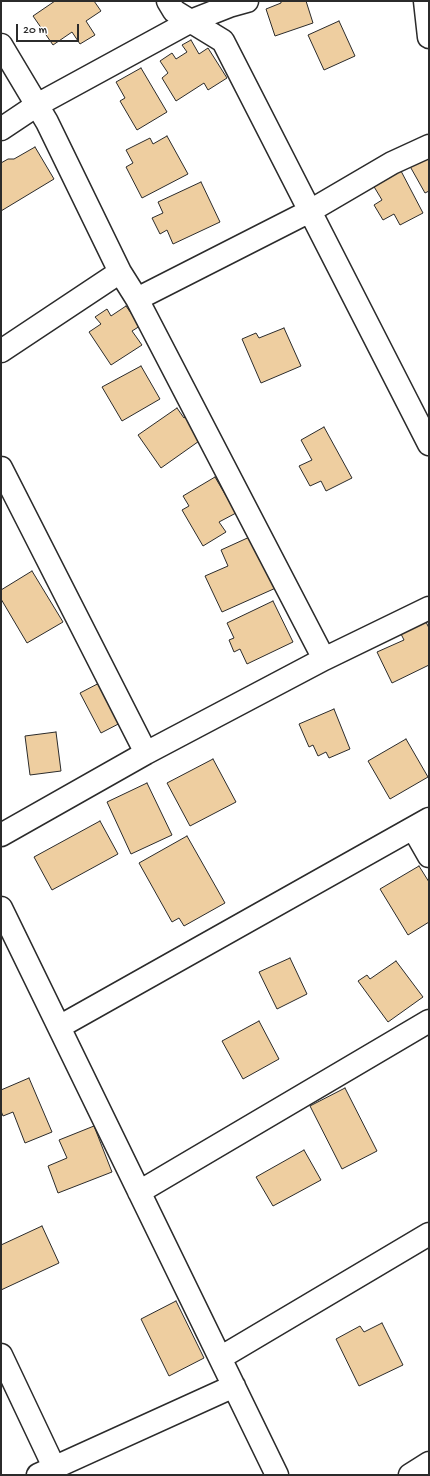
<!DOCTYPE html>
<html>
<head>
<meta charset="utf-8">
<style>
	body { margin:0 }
	#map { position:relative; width:430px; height:1476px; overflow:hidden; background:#fff; font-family:"Gochi Hand",sans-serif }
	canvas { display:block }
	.frame { position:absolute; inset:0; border:2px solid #2b2b2b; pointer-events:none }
	.scale { position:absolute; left:16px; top:24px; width:63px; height:18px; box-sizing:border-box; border:2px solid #2b2b2b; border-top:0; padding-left:5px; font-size:12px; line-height:14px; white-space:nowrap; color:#2b2b2b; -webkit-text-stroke:3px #fff; paint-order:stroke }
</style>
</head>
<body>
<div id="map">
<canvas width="430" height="1476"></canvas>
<div class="frame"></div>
<div class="scale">20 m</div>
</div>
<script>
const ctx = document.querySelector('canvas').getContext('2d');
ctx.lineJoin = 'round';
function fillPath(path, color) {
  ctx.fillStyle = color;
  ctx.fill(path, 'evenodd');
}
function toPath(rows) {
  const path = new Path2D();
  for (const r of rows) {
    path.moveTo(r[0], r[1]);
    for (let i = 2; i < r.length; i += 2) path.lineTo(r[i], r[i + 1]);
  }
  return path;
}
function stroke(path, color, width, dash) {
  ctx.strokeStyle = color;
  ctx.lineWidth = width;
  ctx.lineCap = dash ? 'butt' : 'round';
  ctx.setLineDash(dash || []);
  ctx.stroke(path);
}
const building = toPath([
	[55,1,94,1,101,11,86,21,95,35,80,44,72,32,53,45,33,16,55,1],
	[281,1,306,1,313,23,275,36,266,9,281,3,281,1],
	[339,21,355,56,324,70,308,35,339,21],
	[191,40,199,54,208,48,227,78,208,90,204,83,176,101,162,78,168,73,160,61,172,53,176,59,187,52,182,45,191,40],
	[141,68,167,112,137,130,120,101,125,98,116,82,141,68],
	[167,136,188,174,142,198,126,167,133,163,126,150,150,138,153,144,167,136],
	[35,147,54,179,1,211,1,163,8,159,14,159,35,147],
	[429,149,429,191,425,193,407,161,429,149],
	[401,171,423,213,400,225,394,214,383,220,374,205,382,200,373,185,401,171],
	[201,182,220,222,173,244,167,230,160,234,152,218,163,213,158,202,201,182],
	[126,306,140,326,132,331,142,345,111,365,89,332,101,324,95,317,107,309,111,316,126,306],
	[284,328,301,366,261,383,242,339,256,333,259,338,284,328],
	[141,366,160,399,122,421,102,387,141,366],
	[177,408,184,418,192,412,202,439,161,468,138,435,177,408],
	[324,427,352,478,326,491,321,481,310,486,299,466,312,460,301,440,324,427],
	[215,477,236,513,219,522,226,532,203,546,182,510,189,506,183,496,215,477],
	[254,535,278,587,222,612,205,576,228,566,221,550,254,535],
	[32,571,63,622,27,643,1,599,1,590,32,571],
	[273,601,293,642,247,664,240,649,234,652,229,640,234,638,227,623,273,601],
	[425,620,429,628,429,665,392,683,377,652,404,640,400,632,425,620],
	[107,679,128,719,101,733,80,693,107,679],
	[334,709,350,749,329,758,326,752,318,756,313,745,309,747,299,724,334,709],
	[56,732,61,771,30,775,25,736,56,732],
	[406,739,428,777,390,799,368,761,406,739],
	[213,759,236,802,190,826,167,783,213,759],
	[147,783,172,835,131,854,107,802,147,783],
	[100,821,118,854,52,890,34,857,100,821],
	[187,836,225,903,184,926,179,918,172,922,139,863,187,836],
	[419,866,429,882,429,922,408,935,380,889,419,866],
	[290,958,307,994,277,1009,259,972,290,958],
	[396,961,423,997,388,1022,358,981,367,975,370,979,396,961],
	[259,1021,279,1059,243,1079,222,1041,259,1021],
	[29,1078,52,1132,25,1143,13,1112,3,1116,1,1111,1,1090,29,1078],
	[345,1088,377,1151,342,1169,310,1106,345,1088],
	[94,1126,112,1172,58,1193,48,1166,67,1158,59,1140,94,1126],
	[304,1150,321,1180,273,1206,256,1177,304,1150],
	[42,1226,59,1263,1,1290,1,1245,42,1226],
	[176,1301,204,1358,169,1376,141,1319,176,1301],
	[382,1323,403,1365,359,1386,336,1339,360,1326,364,1332,382,1323]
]);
const street = toPath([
	[168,1,174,11,223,41,429,444],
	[425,1,429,37],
	[1,45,47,122,120,272,137,299,324,659],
	[1,129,37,105,191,21,229,6,247,1],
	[137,299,310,211,392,163,429,146],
	[1,351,120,272],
	[1,468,146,753],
	[413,828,429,856],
	[1,835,146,753,324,659,429,608],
	[1,908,277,1475],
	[59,1027,429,819],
	[139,1192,429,1021],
	[1,1355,54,1467],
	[220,1358,429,1234],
	[38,1475,234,1386],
	[410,1475,429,1463]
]);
fillPath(building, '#eecea0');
stroke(building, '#2b2b2b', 1);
stroke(street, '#2b2b2b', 25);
stroke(street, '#fff', 22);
</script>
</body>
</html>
